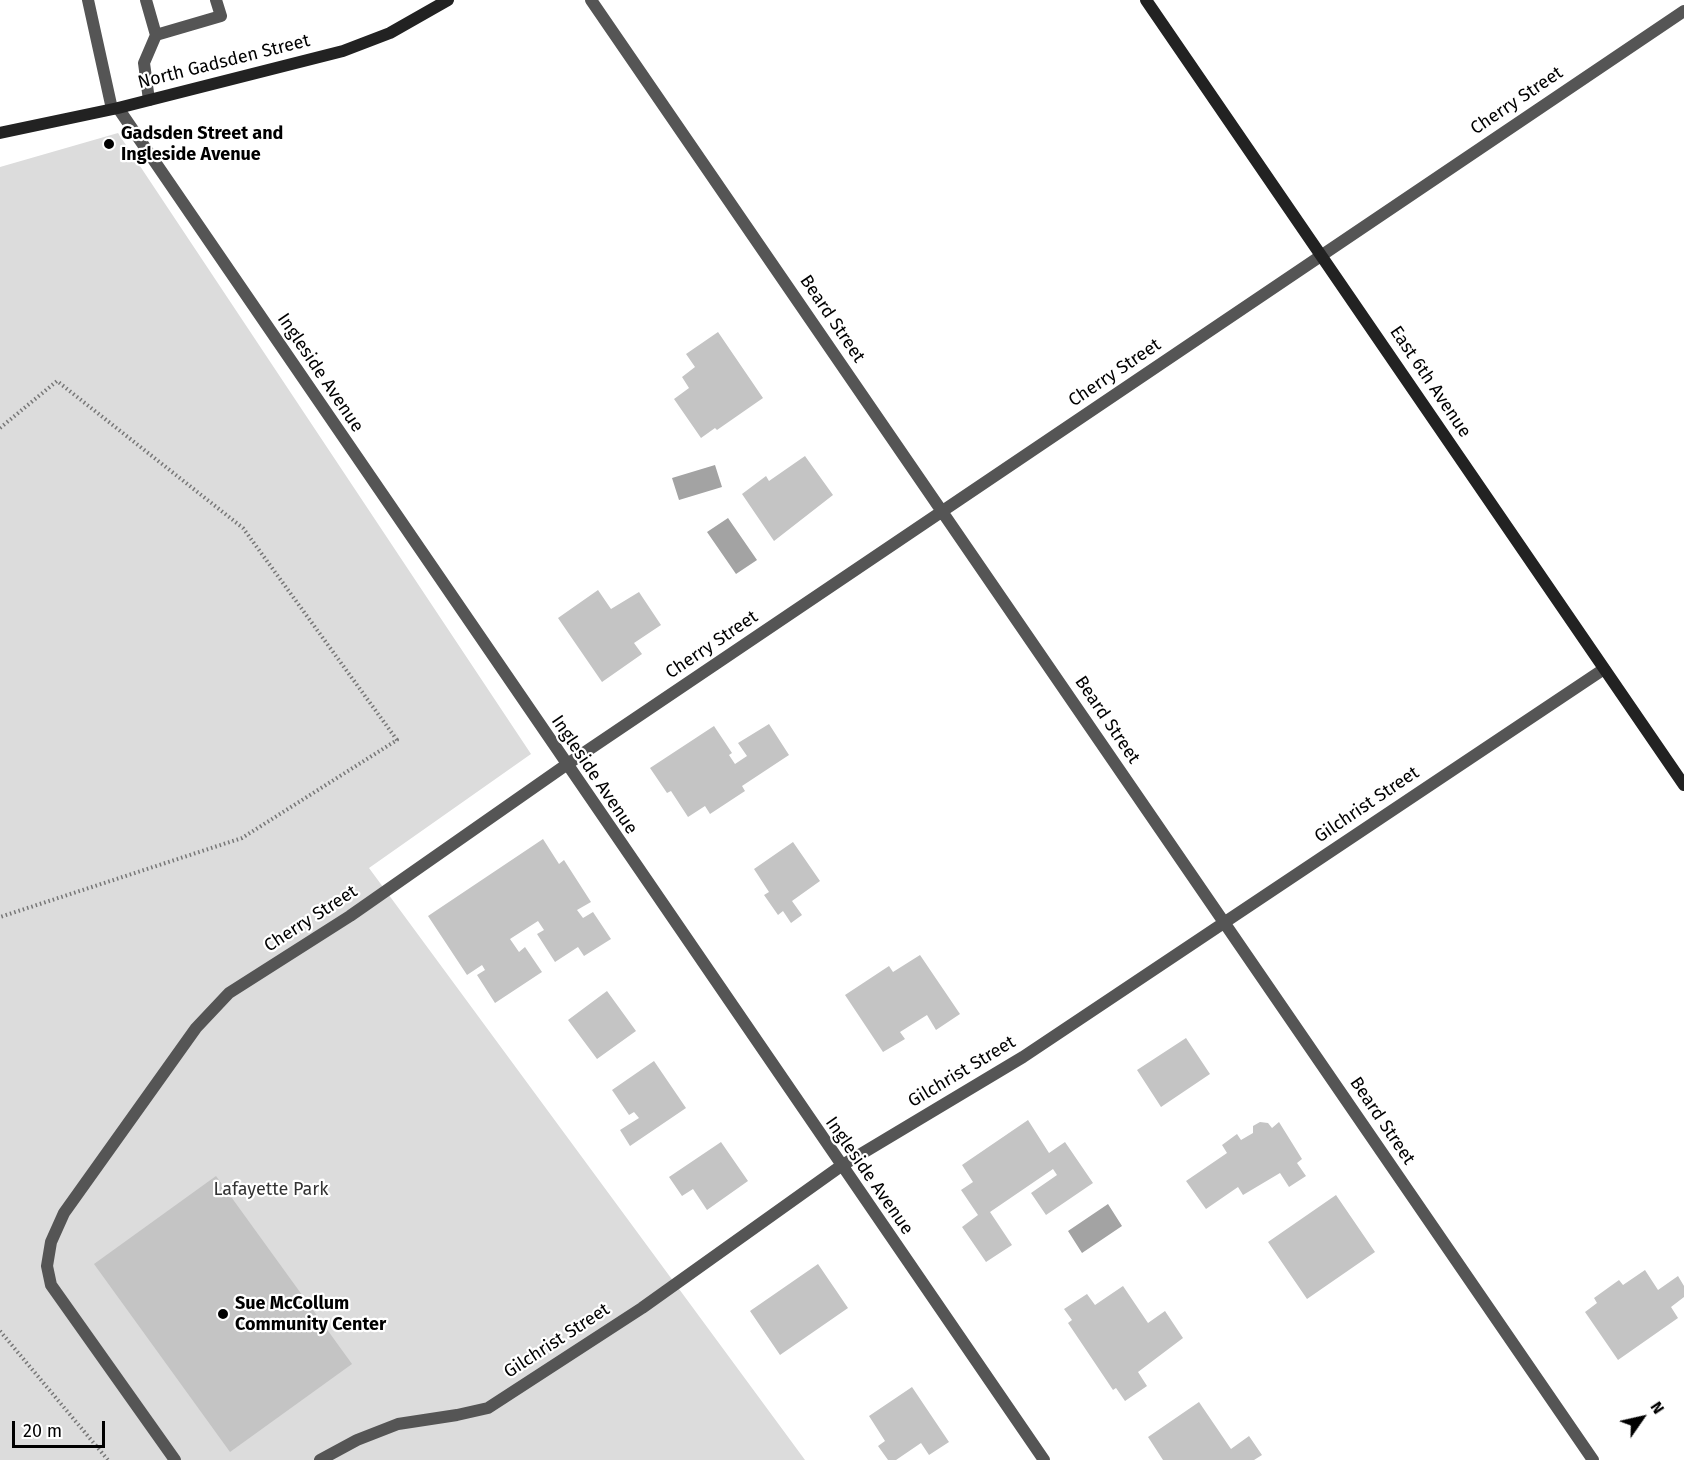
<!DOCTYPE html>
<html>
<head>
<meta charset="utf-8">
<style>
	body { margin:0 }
	#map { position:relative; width:1684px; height:1460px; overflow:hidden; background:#fff; font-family:"Fira Sans",sans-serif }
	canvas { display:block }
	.north { position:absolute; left:1612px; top:1388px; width:60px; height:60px; -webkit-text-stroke:4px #fff; paint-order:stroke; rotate:56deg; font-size:16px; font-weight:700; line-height:24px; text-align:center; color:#000 }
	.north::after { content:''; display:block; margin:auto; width:21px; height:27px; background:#000; clip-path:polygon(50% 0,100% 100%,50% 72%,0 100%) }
	.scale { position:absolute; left:12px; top:1421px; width:93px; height:27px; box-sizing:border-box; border:3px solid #000; border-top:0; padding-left:8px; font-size:18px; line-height:21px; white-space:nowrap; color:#000; -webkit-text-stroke:4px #fff; paint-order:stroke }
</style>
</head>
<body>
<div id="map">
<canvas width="1684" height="1460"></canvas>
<div class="north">N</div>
<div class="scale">20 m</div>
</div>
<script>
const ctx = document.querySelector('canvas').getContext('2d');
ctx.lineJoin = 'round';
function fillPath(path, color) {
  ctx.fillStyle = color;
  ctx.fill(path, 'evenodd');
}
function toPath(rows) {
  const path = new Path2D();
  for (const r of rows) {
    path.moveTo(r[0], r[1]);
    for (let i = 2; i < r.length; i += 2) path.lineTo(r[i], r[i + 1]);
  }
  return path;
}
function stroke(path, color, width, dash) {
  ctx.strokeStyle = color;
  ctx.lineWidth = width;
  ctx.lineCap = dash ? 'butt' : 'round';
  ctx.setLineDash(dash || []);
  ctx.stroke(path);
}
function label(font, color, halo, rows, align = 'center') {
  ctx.font = font + ' "Fira Sans",sans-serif';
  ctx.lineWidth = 4.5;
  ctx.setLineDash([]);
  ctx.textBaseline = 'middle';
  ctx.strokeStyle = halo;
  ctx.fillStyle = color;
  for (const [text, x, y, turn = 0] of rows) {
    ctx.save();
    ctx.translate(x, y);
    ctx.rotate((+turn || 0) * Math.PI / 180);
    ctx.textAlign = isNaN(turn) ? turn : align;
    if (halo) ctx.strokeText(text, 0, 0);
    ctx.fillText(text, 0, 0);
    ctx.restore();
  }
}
const green = toPath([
	[118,133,531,754,369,868,805,1460,0,1460,0,167]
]);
const water = toPath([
	[715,465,722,487,679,500,672,478],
	[728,518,757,560,736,574,707,532],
	[1108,1204,1122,1226,1082,1253,1068,1231]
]);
const building = toPath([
	[718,332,763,398,717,430,715,428,701,438,674,399,689,388,682,377,695,367,686,354],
	[805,456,833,495,774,541,742,494,766,476,769,481],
	[598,590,611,609,639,592,661,625,634,643,642,654,602,682,558,618],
	[769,724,789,755,742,786,745,791,710,814,705,806,688,817,671,791,667,793,650,768,714,726,732,753,729,755,735,764,747,756,738,743],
	[543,839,559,864,564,860,591,902,577,910,583,918,593,912,611,939,584,956,578,947,555,962,537,934,544,930,538,921,510,939,519,952,525,947,542,972,495,1003,477,975,485,970,482,965,467,975,428,916],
	[793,842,820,881,792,901,802,915,791,923,783,911,778,915,764,895,769,892,754,869],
	[920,955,960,1014,936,1030,927,1015,900,1032,905,1039,883,1052,845,995,889,966,893,972],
	[607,991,636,1031,597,1059,568,1020],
	[1186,1038,1210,1074,1161,1107,1137,1070],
	[654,1061,686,1108,630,1146,620,1130,639,1118,634,1112,629,1115,612,1090],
	[1028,1120,1049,1153,1065,1142,1093,1183,1046,1215,1031,1193,1057,1175,1053,1169,990,1212,1012,1245,986,1262,962,1227,978,1215,961,1190,973,1182,962,1165],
	[1260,1122,1268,1123,1272,1128,1279,1122,1302,1159,1297,1163,1306,1176,1289,1187,1280,1173,1243,1195,1238,1187,1206,1209,1186,1181,1227,1153,1222,1145,1237,1134,1241,1140,1253,1133,1253,1126],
	[721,1142,748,1181,707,1210,693,1189,682,1196,669,1177],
	[216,1176,352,1364,230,1452,94,1264],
	[1336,1195,1375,1252,1307,1299,1268,1242],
	[818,1264,848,1308,780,1355,750,1311],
	[1645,1270,1658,1290,1678,1276,1684,1286,1684,1297,1671,1307,1678,1318,1618,1360,1585,1312,1597,1303,1594,1298,1619,1280,1623,1285],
	[1123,1286,1148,1323,1165,1311,1183,1338,1138,1372,1147,1386,1125,1401,1116,1388,1113,1390,1068,1323,1072,1320,1064,1309,1087,1294,1095,1305],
	[912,1387,949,1442,929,1455,921,1443,896,1460,888,1460,878,1446,885,1441,869,1416],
	[1199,1402,1231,1449,1249,1436,1262,1455,1254,1460,1163,1460,1148,1437]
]);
const path = toPath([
	[0,428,57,381,243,528,397,740,242,838,0,917],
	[0,1331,108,1460]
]);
const lane = toPath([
	[88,0,112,109],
	[146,0,156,35,144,63,149,100],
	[156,35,221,16,216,0]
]);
const street = toPath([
	[591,0,1593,1460],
	[118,108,1044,1460],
	[175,1460,51,1285,47,1266,51,1242,64,1213,196,1028,229,993,350,916,566,765,1684,11],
	[320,1460,357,1440,398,1424,457,1415,488,1408,642,1308,841,1166,1023,1057,1604,669]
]);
const secondary = toPath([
	[1146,0,1684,785],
	[0,133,118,108,343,51,390,33,448,0]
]);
const markers = [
	[109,144,6,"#000"],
	[223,1314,6,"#000"]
];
const streetNames = [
	["North Gadsden Street",224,62,-14],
	["Cherry Street",1517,101,-34],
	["Beard Street",832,319,56],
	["Ingleside Avenue",320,373,56],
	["Cherry Street",1115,373,-34],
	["East 6th Avenue",1430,382,56],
	["Cherry Street",712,645,-34],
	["Beard Street",1107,720,56],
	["Ingleside Avenue",594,775,56],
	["Gilchrist Street",1367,805,-34],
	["Cherry Street",311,919,-33],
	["Gilchrist Street",962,1072,-31],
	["Beard Street",1382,1121,56],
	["Ingleside Avenue",869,1176,55],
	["Gilchrist Street",557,1341,-33]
];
const poiNames = [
	["Gadsden Street and",121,134],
	["Ingleside Avenue",121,155],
	["Sue McCollum",235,1304],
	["Community Center",235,1325]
];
const parkNames = [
	["Lafayette Park",271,1190]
];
fillPath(green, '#dcdcdc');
fillPath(water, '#a3a3a3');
fillPath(building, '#c4c4c4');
stroke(path, '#777', 4, [1.5, 3]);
stroke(lane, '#555', 12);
stroke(street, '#555', 12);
stroke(secondary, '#222', 12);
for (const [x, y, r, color] of markers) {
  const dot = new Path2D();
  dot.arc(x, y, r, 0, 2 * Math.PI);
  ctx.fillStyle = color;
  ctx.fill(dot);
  stroke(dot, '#fff', 2);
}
label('18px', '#000', '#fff', streetNames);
label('bold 18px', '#000', '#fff', poiNames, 'left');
label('18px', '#333', '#fff', parkNames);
</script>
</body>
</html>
